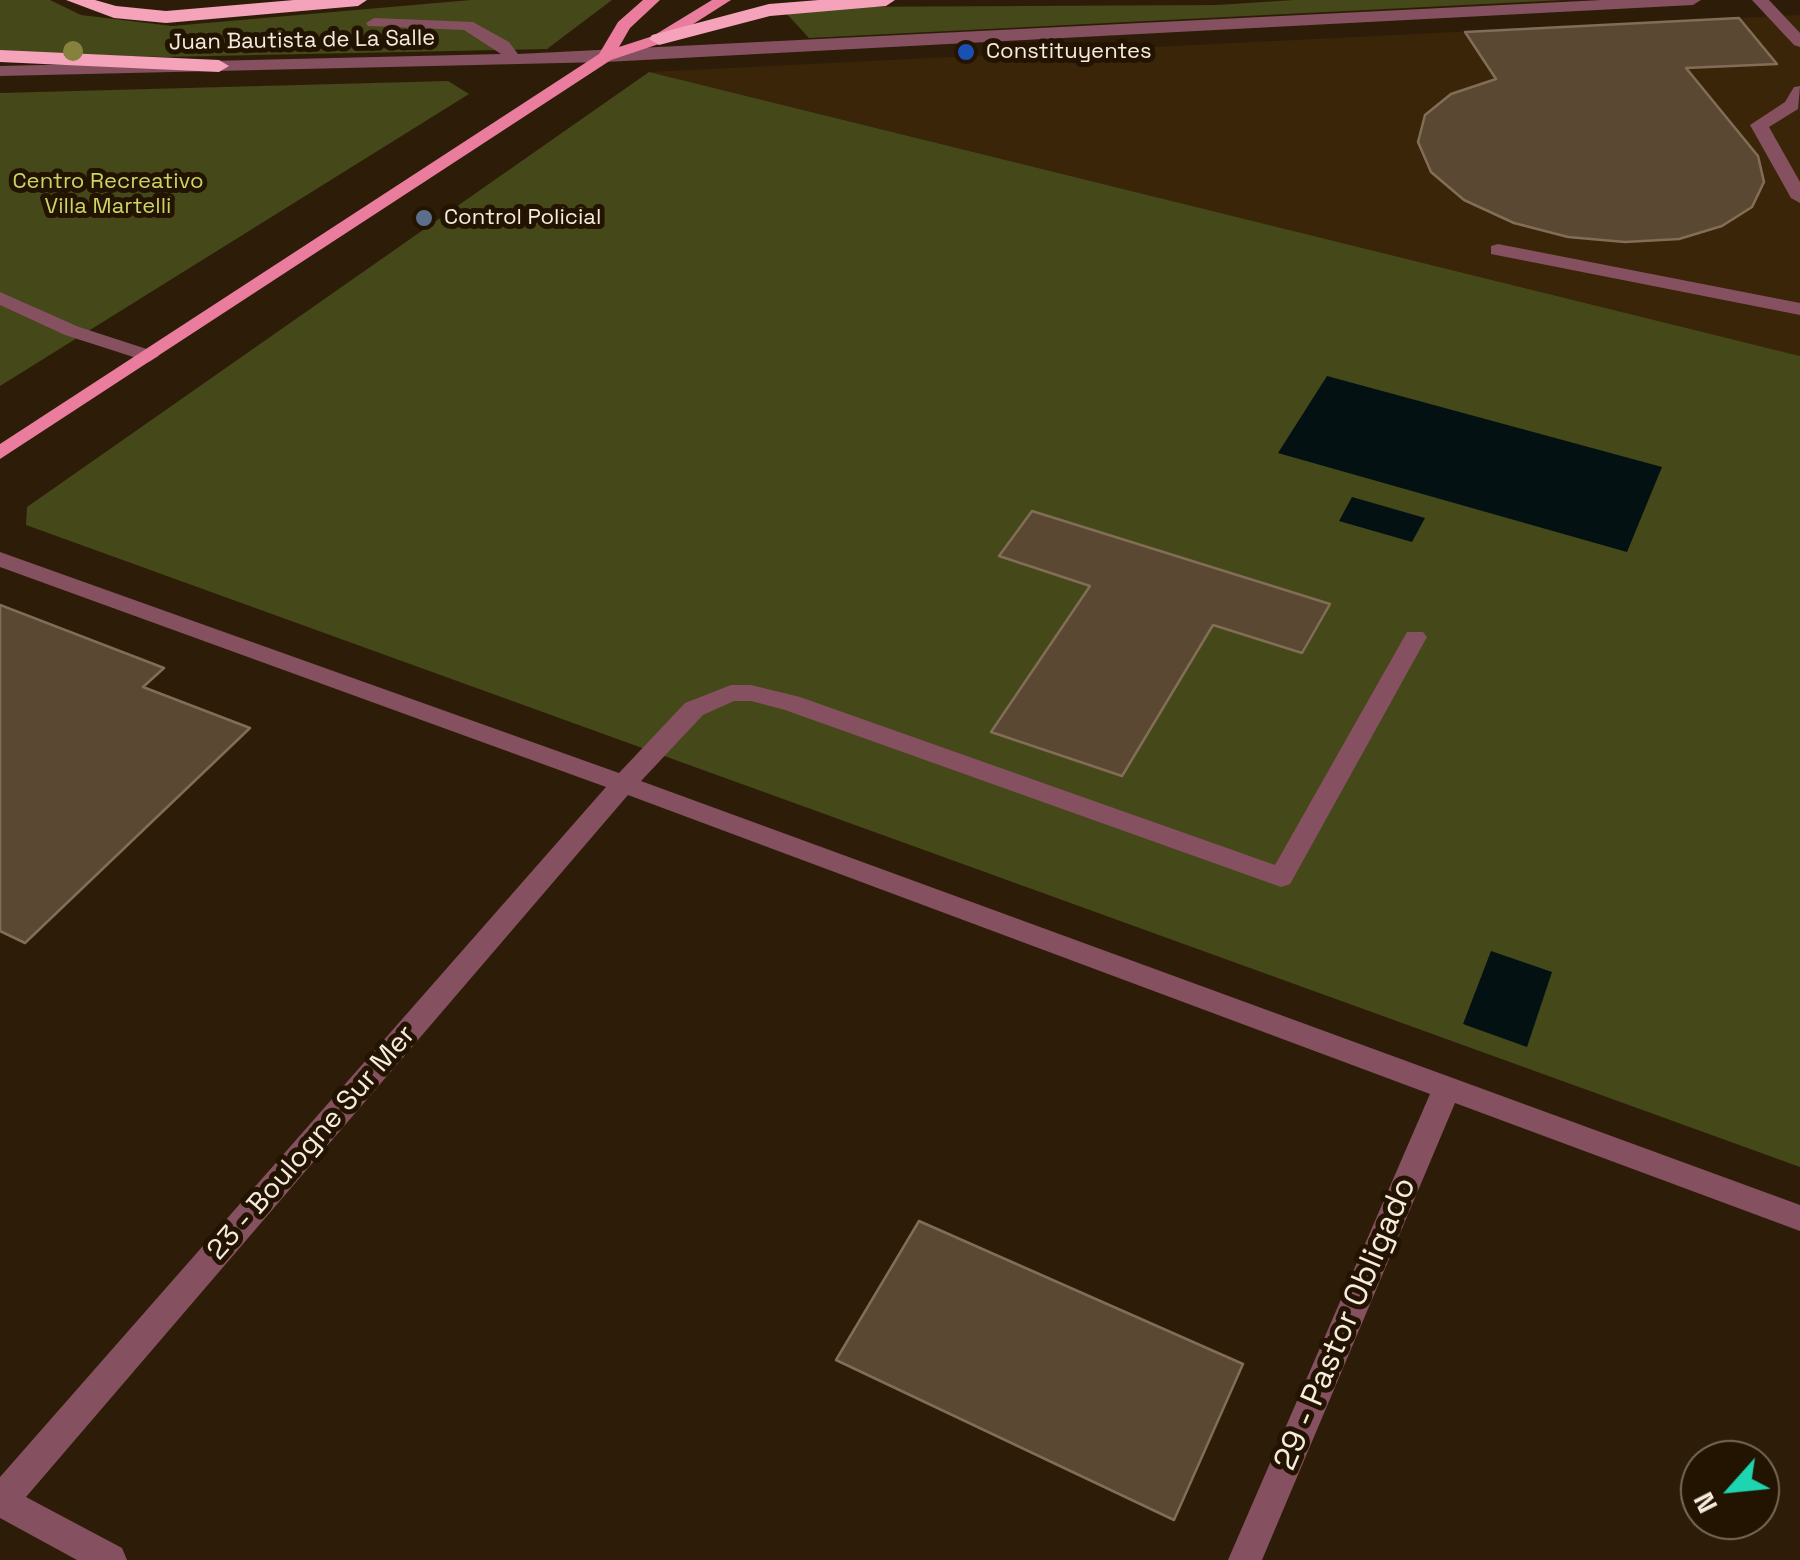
<!DOCTYPE html>
<html>
<head>
<meta charset="utf-8">
<style>
	body { margin:0 }
	#map { position:relative; width:1800px; height:1560px; overflow:hidden; background:#2d1d08; font-family:"Space Grotesk",sans-serif }
	canvas { display:block }
	.north { position:absolute; left:1680px; top:1440px; width:100px; height:100px; box-sizing:border-box; background:#231401; border:2px solid #776a59; border-radius:50%; rotate:243deg; font-size:28px; font-weight:700; line-height:40px; text-align:center; color:#f6ebde }
	.north::after { content:''; display:block; margin:auto; width:35px; height:45px; background:#1dd5b1; clip-path:polygon(50% 0,100% 100%,50% 72%,0 100%) }
</style>
</head>
<body>
<div id="map">
<canvas width="1800" height="1560"></canvas>
<div class="north">N</div>
</div>
<script>
const ctx = document.querySelector('canvas').getContext('2d');
ctx.lineJoin = 'round';
function fillPath(path, color) {
  ctx.fillStyle = color;
  ctx.fill(path, 'evenodd');
}
function toPath(rows) {
  const path = new Path2D();
  for (const r of rows) {
    path.moveTo(r[0], r[1]);
    for (let i = 2; i < r.length; i += 2) path.lineTo(r[i], r[i + 1]);
  }
  return path;
}
function stroke(path, color, width, dash) {
  ctx.strokeStyle = color;
  ctx.lineWidth = width;
  ctx.lineCap = dash ? 'butt' : 'round';
  ctx.setLineDash(dash || []);
  ctx.stroke(path);
}
function label(font, color, halo, rows, align = 'center') {
  ctx.font = font + ' "Space Grotesk",sans-serif';
  ctx.lineWidth = 10;
  ctx.setLineDash([]);
  ctx.textBaseline = 'middle';
  ctx.strokeStyle = halo;
  ctx.fillStyle = color;
  for (const [text, x, y, turn = 0] of rows) {
    ctx.save();
    ctx.translate(x, y);
    ctx.rotate((+turn || 0) * Math.PI / 180);
    ctx.textAlign = isNaN(turn) ? turn : align;
    if (halo) ctx.strokeText(text, 0, 0);
    ctx.fillText(text, 0, 0);
    ctx.restore();
  }
}
const built = toPath([
	[1800,15,1800,356,649,72]
]);
const green = toPath([
	[0,0,50,0,81,15,172,26,471,0,612,0,547,49,164,57,0,52],
	[1294,0,1565,0,809,38,785,12,830,7,1217,5],
	[649,72,1800,356,1800,1167,26,525,27,507],
	[448,81,469,94,0,386,0,93]
]);
const water = toPath([
	[1327,376,1662,467,1627,552,1278,453],
	[1352,497,1425,518,1412,542,1339,521],
	[1491,951,1552,972,1527,1047,1463,1024]
]);
const building = toPath([
	[1739,18,1777,64,1686,68,1758,156,1764,182,1752,207,1722,226,1679,239,1625,242,1568,237,1514,223,1464,200,1431,172,1418,142,1425,115,1451,94,1496,79,1465,32,1739,18],
	[1032,511,1330,604,1302,653,1213,625,1122,776,991,732,1090,586,999,556,1032,511],
	[0,605,164,668,143,687,250,728,25,943,0,931,0,605],
	[919,1221,1243,1364,1174,1520,836,1360,919,1221]
]);
const minor = toPath([
	[1602,0,1701,0,1693,5,605,62,0,76,0,66,501,54,464,30,368,26,366,23,374,18,473,22,509,42,518,54,1602,0],
	[1752,0,1769,0,1800,33,1800,47,1794,45,1752,0],
	[1800,86,1798,109,1769,127,1800,182,1800,203,1791,198,1750,125,1785,102,1794,87,1800,86],
	[1498,244,1800,303,1800,315,1491,254,1491,246,1498,244],
	[0,292,79,327,156,352,159,356,149,362,65,335,0,305,0,292],
	[0,552,619,773,685,703,731,685,751,685,800,697,1275,865,1407,632,1423,632,1427,637,1294,877,1290,884,1281,887,785,710,751,701,734,701,703,715,641,781,1800,1205,1800,1231,1455,1103,1262,1560,1228,1560,1430,1094,628,795,26,1497,122,1548,127,1560,77,1560,0,1518,0,1477,606,787,0,567,0,552]
]);
const major = toPath([
	[643,0,660,0,630,28,619,47,653,36,712,0,731,0,665,42,611,60,0,459,0,444,599,54,618,22,643,0]
]);
const highway = toPath([
	[66,0,95,0,116,6,166,11,294,0,367,0,358,6,166,23,114,18,66,0],
	[819,0,895,0,886,6,770,16,659,45,649,39,652,35,769,4,819,0],
	[0,50,219,60,229,66,219,72,0,62,0,50]
]);
const trees = [
	[73,51]
];
const markers = [
	[966,52,10,"#1a4fb4"],
	[424,218,10,"#5c6f8a"]
];
const farStreetnames = [
	["Juan Bautista de La Salle",302,41,-1]
];
const farPoinames = [
	["Constituyentes",986,52],
	["Control Policial",444,218]
];
const farParknames = [
	["Centro Recreativo",108,182],
	["Villa Martelli",108,207]
];
const streetNames = [
	["23 - Boulogne Sur Mer",312,1143,-49]
];
const nearStreetnames = [
	["29 - Pastor Obligado",1346,1324,-67]
];
fillPath(built, '#3a2509');
fillPath(green, '#454818');
fillPath(water, '#041113');
fillPath(building, '#5b4833');
stroke(building, '#826e57', 2.5);
fillPath(minor, '#85505f');
fillPath(major, '#ea7c9e');
fillPath(highway, '#f4a3ba');
ctx.fillStyle = '#84823c';
for (const [x, y] of trees) {
  ctx.beginPath();
  ctx.arc(x, y, 10, 0, 2 * Math.PI);
  ctx.fill();
}
for (const [x, y, r, color] of markers) {
  const dot = new Path2D();
  dot.arc(x, y, r, 0, 2 * Math.PI);
  ctx.fillStyle = color;
  ctx.fill(dot);
  stroke(dot, '#231401', 4);
}
label('22px', '#f6ebde', '#231401', farStreetnames);
label('22px', '#f6ebde', '#231401', farPoinames, 'left');
label('22px', '#ccd566', '#231401', farParknames);
label('28px', '#f6ebde', '#231401', streetNames);
label('32px', '#f6ebde', '#231401', nearStreetnames);
</script>
</body>
</html>
